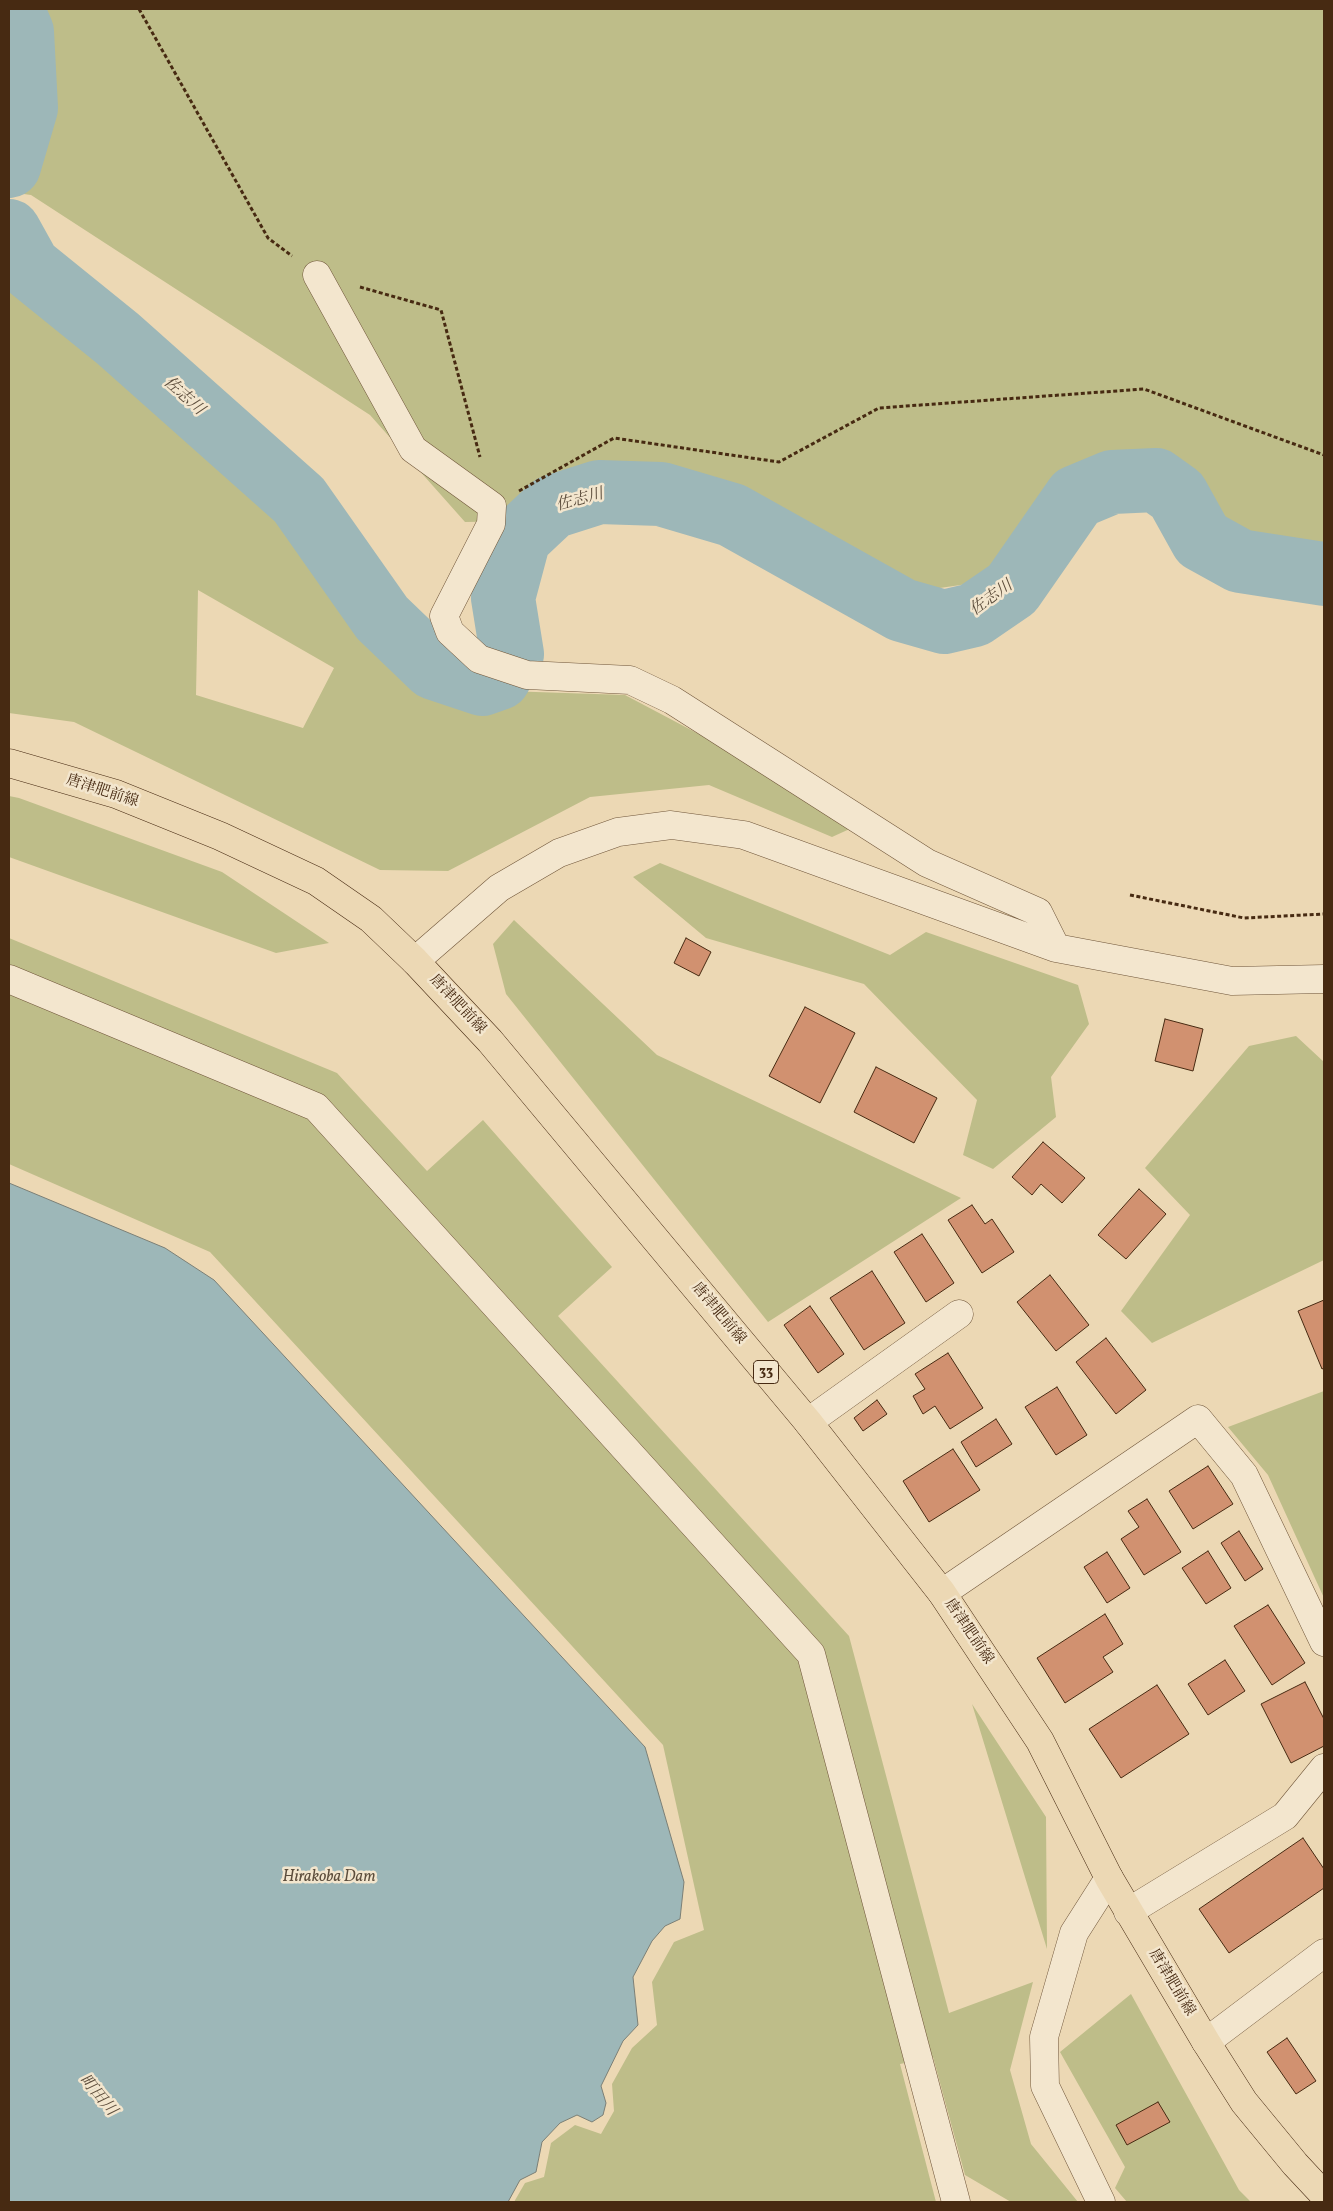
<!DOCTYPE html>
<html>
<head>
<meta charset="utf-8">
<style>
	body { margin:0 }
	#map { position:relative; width:1333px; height:2211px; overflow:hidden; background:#ecd8b4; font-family:Vollkorn,serif }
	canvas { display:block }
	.frame { position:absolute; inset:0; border:10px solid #472a12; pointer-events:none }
</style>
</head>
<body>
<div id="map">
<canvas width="1333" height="2211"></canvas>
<div class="frame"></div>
</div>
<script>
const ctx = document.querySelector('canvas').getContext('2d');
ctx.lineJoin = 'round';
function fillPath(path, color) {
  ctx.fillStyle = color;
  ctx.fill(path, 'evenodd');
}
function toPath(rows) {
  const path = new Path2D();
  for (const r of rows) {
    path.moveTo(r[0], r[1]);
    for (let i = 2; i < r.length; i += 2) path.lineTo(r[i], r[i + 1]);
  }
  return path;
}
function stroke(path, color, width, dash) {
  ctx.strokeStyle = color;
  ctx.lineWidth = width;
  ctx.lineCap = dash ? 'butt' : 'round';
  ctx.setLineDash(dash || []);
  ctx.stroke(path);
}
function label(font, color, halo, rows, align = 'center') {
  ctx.font = font + ' Vollkorn,"Noto Serif JP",serif';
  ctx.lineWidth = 5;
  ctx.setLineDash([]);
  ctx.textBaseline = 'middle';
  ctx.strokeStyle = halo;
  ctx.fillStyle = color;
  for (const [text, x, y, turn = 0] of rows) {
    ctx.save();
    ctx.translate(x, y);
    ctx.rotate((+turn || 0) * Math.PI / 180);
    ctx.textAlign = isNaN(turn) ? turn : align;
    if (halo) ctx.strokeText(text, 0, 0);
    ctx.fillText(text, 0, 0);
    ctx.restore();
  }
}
const green = toPath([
	[9,9,1324,9,1324,560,1237,542,1195,485,1148,469,1062,490,974,583,899,594,695,483,600,474,521,521,465,522,370,415,31,195,9,192],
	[9,251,286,505,392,656,476,690,625,695,865,822,832,837,709,785,590,797,448,871,380,870,74,722,9,713],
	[198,590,334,668,303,728,196,695],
	[9,796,19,798,222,872,329,943,276,953,9,857],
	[660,863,890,955,926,932,1078,985,1089,1024,1051,1077,1056,1117,993,1169,963,1155,977,1100,864,984,706,938,633,877],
	[514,920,657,1055,961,1198,768,1322,506,994,493,944],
	[9,938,337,1073,427,1171,483,1120,612,1267,558,1316,849,1636,949,2013,1033,1982,1010,2070,1031,2144,1078,2202,1011,2202,965,2175,933,2057,900,2064,936,2202,514,2202,525,2183,544,2177,551,2143,575,2125,601,2134,614,2111,612,2084,632,2048,657,2025,652,1982,674,1942,704,1930,663,1745,210,1252,9,1164],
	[1296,1036,1324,1062,1324,1260,1152,1343,1121,1311,1190,1215,1145,1168,1249,1046],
	[1324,1391,1324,1598,1268,1475,1228,1427],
	[972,1704,1046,1817,1047,1949],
	[1131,1994,1239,2190,1251,2202,1127,2202,1115,2188,1125,2167,1060,2052]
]);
const water = toPath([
	[9,1183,165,1248,214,1280,645,1747,684,1882,680,1919,665,1926,652,1941,633,1977,638,2025,623,2041,601,2086,606,2103,603,2115,592,2122,577,2115,560,2123,542,2142,536,2172,520,2180,508,2202,9,2202,9,1183]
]);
const river = toPath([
	[9,166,26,108,22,32,12,9],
	[9,231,29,267,118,339,299,500,382,618,434,668,482,684,499,678,512,654,503,598,519,538,552,507,599,492,661,494,732,515,902,610,944,622,974,615,1012,589,1076,497,1112,482,1156,480,1177,495,1202,540,1240,561,1324,574]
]);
const building = toPath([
	[686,938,711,952,699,976,674,963,686,938],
	[805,1007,855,1033,820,1103,769,1076,805,1007],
	[1165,1019,1203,1029,1193,1071,1155,1061,1165,1019],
	[876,1067,937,1098,914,1143,854,1112,876,1067],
	[1043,1142,1085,1178,1062,1203,1041,1184,1032,1195,1012,1177,1043,1142],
	[1139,1189,1166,1214,1126,1259,1098,1235,1139,1189],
	[972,1205,985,1224,992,1219,1014,1252,982,1273,948,1220,972,1205],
	[922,1234,954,1283,926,1302,894,1252,922,1234],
	[872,1271,905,1323,864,1350,830,1298,872,1271],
	[1050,1275,1089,1325,1056,1351,1017,1302,1050,1275],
	[1324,1300,1324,1368,1322,1369,1298,1311,1324,1300],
	[810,1306,844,1354,818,1373,784,1325,810,1306],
	[1106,1338,1146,1390,1116,1414,1076,1362,1106,1338],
	[948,1353,983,1408,950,1429,935,1406,923,1414,913,1396,925,1389,915,1374,948,1353],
	[1057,1387,1087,1435,1056,1455,1025,1407,1057,1387],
	[877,1400,887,1414,863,1431,854,1418,877,1400],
	[996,1419,1012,1444,976,1467,961,1442,996,1419],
	[953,1449,980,1490,929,1522,903,1481,953,1449],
	[1208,1466,1233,1504,1193,1529,1169,1491,1208,1466],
	[1147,1499,1181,1552,1144,1575,1121,1539,1139,1527,1128,1511,1147,1499],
	[1239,1531,1263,1569,1245,1581,1221,1543,1239,1531],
	[1208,1551,1231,1588,1206,1604,1182,1568,1208,1551],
	[1107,1552,1130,1588,1107,1603,1084,1567,1107,1552],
	[1268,1605,1305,1663,1272,1685,1234,1626,1268,1605],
	[1105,1614,1123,1644,1103,1657,1113,1672,1065,1703,1037,1658,1105,1614],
	[1225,1660,1245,1691,1208,1715,1188,1684,1225,1660],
	[1305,1682,1324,1719,1324,1746,1291,1763,1261,1704,1305,1682],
	[1157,1685,1189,1734,1121,1778,1089,1729,1157,1685],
	[1303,1838,1324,1869,1324,1888,1229,1953,1199,1909,1303,1838],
	[1287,2038,1316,2081,1296,2094,1267,2052,1287,2038],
	[1158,2102,1170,2122,1127,2145,1116,2125,1158,2102]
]);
const path = toPath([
	[139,9,268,238,292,256],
	[360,287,441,310,480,457],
	[519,491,614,438,779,462,879,408,1144,389,1324,455],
	[1130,895,1244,918,1324,914]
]);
const minor = toPath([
	[317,275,413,449,492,506,491,524,444,616,450,632,479,659,527,675,630,680,672,700,927,863,1038,912,1056,948],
	[415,961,499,888,559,853,618,832,671,825,744,835,1056,948,1232,981,1324,979],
	[9,979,316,1107,811,1654,956,2202],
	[808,1422,959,1314],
	[942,1593,1198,1419,1244,1475,1324,1642],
	[1128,1912,1285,1816,1324,1768],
	[1206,2042,1324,1953],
	[1101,2202,1045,2086,1044,2037,1074,1933,1109,1878]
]);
const major = toPath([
	[9,763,116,794,220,836,316,881,371,919,415,961,490,1041,808,1422,942,1593,1040,1741,1109,1878,1206,2042,1244,2102,1295,2164,1324,2195]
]);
const shields = [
	[766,1372,25]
];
const shieldNames = [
	["33",766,1372]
];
const streetNames = [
	["唐津肥前線",102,792,18],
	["唐津肥前線",457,1005,47],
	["唐津肥前線",718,1314,50],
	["唐津肥前線",968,1632,56],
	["唐津肥前線",1171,1983,59]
];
const waterNames = [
	["佐志川",183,397,42],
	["佐志川",580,501,-15],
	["佐志川",992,599,-36],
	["Hirakoba Dam",329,1878],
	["町田川",97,2096,50]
];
fillPath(green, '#bebd89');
fillPath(water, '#9db7b8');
stroke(water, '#7b7f76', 1);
stroke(river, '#9db7b8', 64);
fillPath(building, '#d19170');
stroke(building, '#472a12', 1);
stroke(minor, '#70563a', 29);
stroke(major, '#472a12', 29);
stroke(path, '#472a12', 3, [4, 2.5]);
stroke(minor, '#f3e6ce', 28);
stroke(major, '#ecd8b4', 28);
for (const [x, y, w] of shields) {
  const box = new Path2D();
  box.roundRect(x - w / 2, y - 11.5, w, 23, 4);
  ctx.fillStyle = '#f3e6ce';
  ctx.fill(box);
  stroke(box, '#472a12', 1);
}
label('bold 14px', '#472a12', null, shieldNames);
label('15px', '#472a12', '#f3e6ce', streetNames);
label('italic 16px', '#5c4d3c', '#f3e6ce', waterNames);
</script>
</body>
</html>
